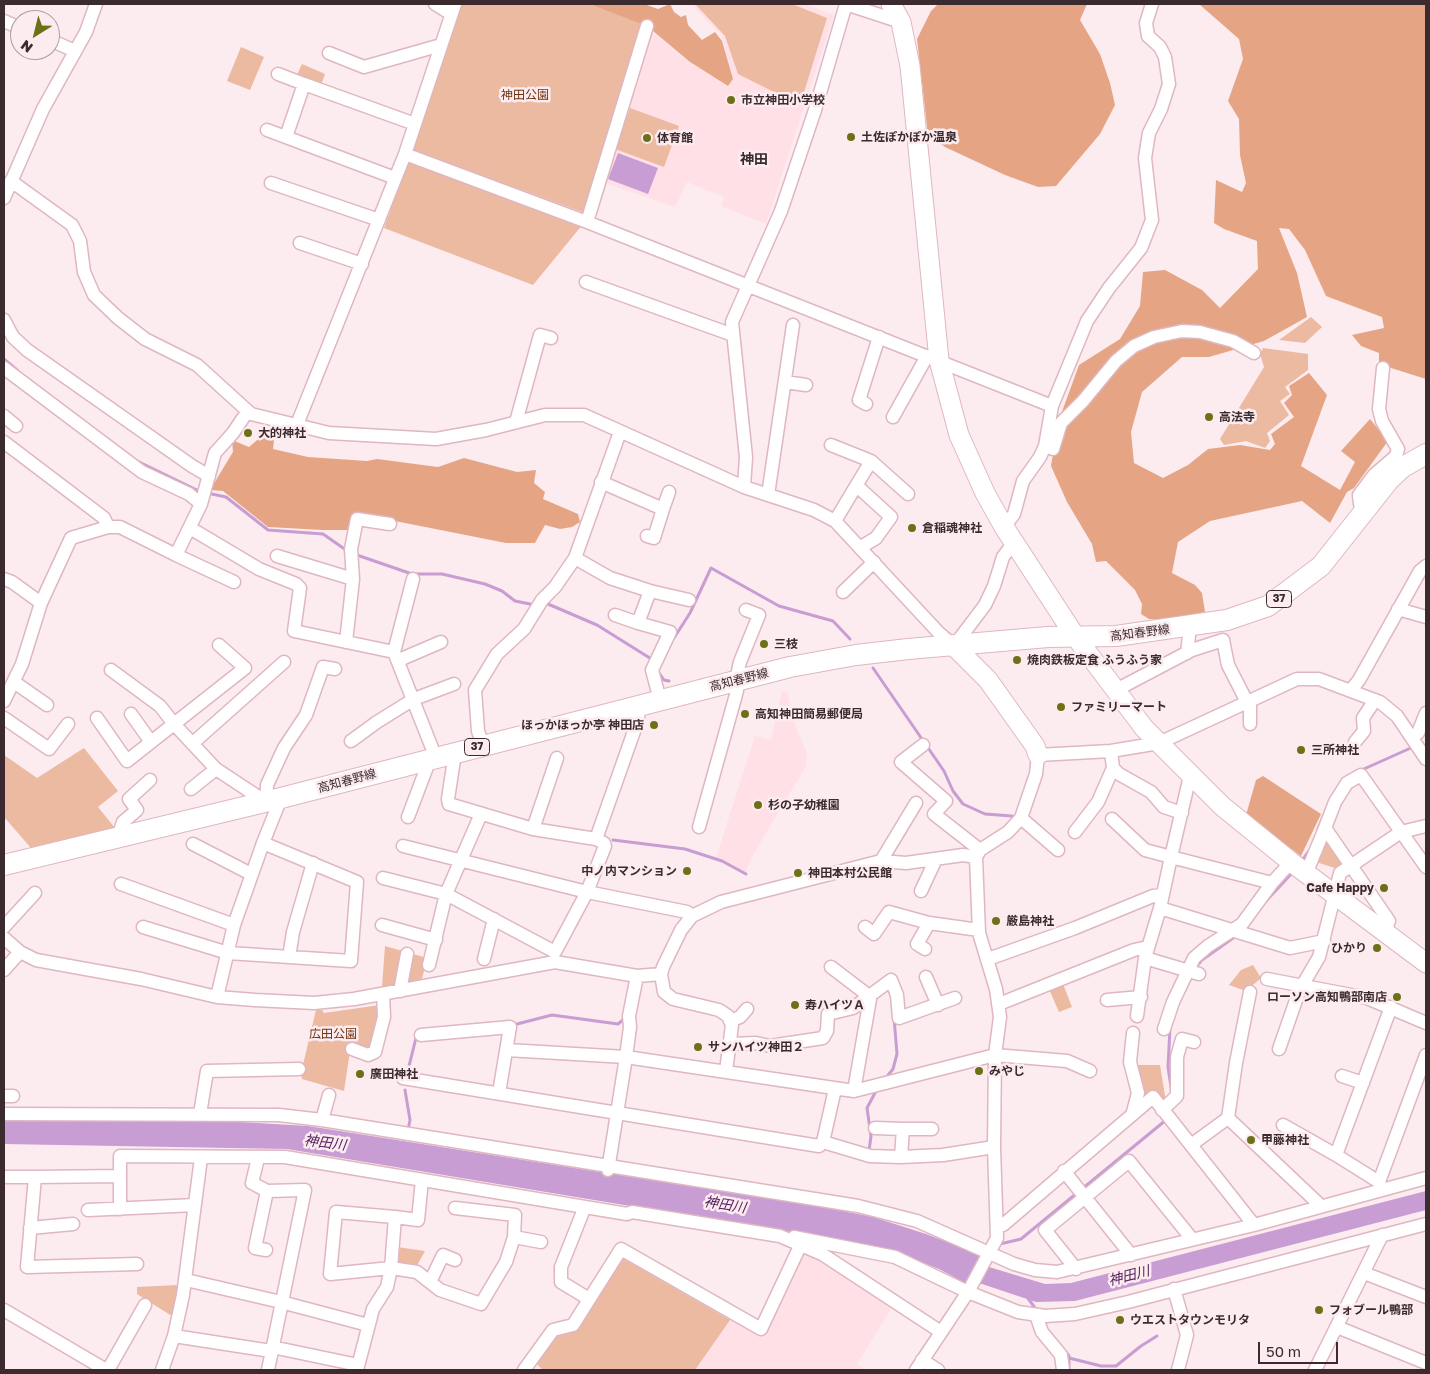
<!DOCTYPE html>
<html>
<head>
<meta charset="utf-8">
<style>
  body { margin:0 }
  #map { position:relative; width:1430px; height:1374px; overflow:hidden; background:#fcebef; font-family:"Golos Text",sans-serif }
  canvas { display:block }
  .frame { position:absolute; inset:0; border:5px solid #3b2b2f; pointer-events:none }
  .north { position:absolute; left:10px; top:10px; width:50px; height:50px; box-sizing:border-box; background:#fcebef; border:1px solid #af9ea2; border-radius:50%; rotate:216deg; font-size:14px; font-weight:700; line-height:20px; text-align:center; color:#3b2b2f }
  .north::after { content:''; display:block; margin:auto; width:18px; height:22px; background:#6c7117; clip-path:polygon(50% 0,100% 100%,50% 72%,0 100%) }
  .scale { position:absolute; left:1258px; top:1342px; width:80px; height:22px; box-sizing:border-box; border:2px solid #3b2b2f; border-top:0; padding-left:6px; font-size:15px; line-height:18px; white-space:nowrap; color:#3b2b2f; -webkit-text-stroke:4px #fcebef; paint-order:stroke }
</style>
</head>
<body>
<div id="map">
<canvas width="1430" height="1374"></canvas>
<div class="frame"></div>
<div class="north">N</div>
<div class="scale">50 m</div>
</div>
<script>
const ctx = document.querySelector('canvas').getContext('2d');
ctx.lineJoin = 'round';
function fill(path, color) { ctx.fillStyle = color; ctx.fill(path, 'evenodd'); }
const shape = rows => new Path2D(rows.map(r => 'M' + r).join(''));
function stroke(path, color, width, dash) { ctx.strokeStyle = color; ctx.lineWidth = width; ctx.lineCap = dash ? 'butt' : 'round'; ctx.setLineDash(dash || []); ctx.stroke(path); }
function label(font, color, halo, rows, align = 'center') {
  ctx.font = font + ' "Golos Text","Noto Sans JP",sans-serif'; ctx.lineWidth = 5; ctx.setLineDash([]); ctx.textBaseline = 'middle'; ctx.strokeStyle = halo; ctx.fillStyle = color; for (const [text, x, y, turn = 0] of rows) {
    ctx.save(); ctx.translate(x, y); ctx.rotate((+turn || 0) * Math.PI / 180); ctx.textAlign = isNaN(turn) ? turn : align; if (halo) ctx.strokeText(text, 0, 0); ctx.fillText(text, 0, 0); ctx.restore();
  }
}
const built = shape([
  [691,4,805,4,834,15,766,224,721,206,724,197,687,182,675,207,602,182,651,31,692,64,728,86,733,79,721,35],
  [782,692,787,692,795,725,807,753,806,766,751,858,746,872,716,858,755,736,771,740],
  [804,1249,892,1307,857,1364,865,1370,539,1370,533,1364,555,1333,575,1327,622,1254,762,1334]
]);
const green = shape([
  [461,4,589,4,641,23,585,213,412,150],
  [695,4,792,4,827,18,800,105,738,74,725,36],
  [241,47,264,57,250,90,227,81],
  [302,64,325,74,321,85,297,75],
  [630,108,679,126,664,167,615,149],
  [409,158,583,224,533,285,384,228],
  [1311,317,1322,327,1305,343,1279,340],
  [1263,348,1308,354,1308,370,1285,387,1290,394,1280,401,1289,415,1267,433,1270,441,1265,448,1246,441,1224,445,1220,439,1264,367,1260,354],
  [84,748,118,791,98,807,115,828,31,848,4,817,4,755,37,778],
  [1327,833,1346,862,1338,869,1316,862],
  [385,946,427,958,422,979,382,987],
  [1253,965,1261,978,1246,991,1229,985,1241,970],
  [1063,984,1072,1007,1059,1012,1049,989],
  [380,1005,372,1049,350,1051,344,1091,302,1079,301,1073,316,1010,322,1010,324,1013],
  [1134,1065,1160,1065,1166,1102,1149,1091,1140,1101],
  [397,1247,425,1251,415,1269,394,1263],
  [622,1258,730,1320,695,1370,543,1370,536,1363,557,1336,578,1328],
  [178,1285,175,1318,137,1294,137,1287]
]);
const forest = shape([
  [589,4,644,4,658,9,670,4,674,12,681,17,686,15,688,25,702,40,715,32,722,41,733,79,728,86,690,62,647,26],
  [938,4,1087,4,1080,20,1100,54,1110,83,1115,105,1100,134,1056,186,1038,187,1005,175,945,147,928,135,917,39,931,11],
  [1199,4,1426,4,1426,379,1391,368,1379,362,1379,353,1361,346,1352,335,1384,328,1382,317,1326,296,1305,250,1289,229,1279,228,1297,273,1307,317,1264,341,1209,357,1182,357,1142,392,1131,432,1134,463,1163,478,1188,465,1208,449,1240,445,1270,450,1275,444,1271,434,1294,417,1284,403,1292,395,1289,386,1309,373,1327,395,1301,466,1340,490,1355,462,1341,451,1370,419,1388,441,1354,488,1347,492,1330,523,1302,501,1210,521,1178,542,1172,573,1195,585,1202,593,1205,612,1160,620,1149,619,1141,614,1142,604,1135,590,1106,561,1096,562,1092,544,1067,502,1051,466,1059,420,1079,365,1120,339,1140,306,1143,272,1165,270,1202,290,1220,308,1258,269,1257,241,1224,229,1214,223,1216,180,1242,192,1246,183,1240,155,1239,119,1228,101,1243,59,1239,39],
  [262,436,274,440,273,449,308,457,367,461,377,459,438,467,464,458,517,472,536,470,534,483,545,492,543,499,578,514,580,522,572,527,560,529,545,525,535,543,506,543,395,521,355,516,352,530,323,530,268,527,223,491,210,490,233,452,232,440,249,447],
  [1263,776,1321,814,1301,856,1246,815,1256,780]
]);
const water = shape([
  [618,153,658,168,648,194,608,179],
  [4,1118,223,1121,308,1126,828,1208,873,1217,926,1234,979,1254,989,1267,1045,1284,1071,1283,1426,1191,1426,1210,1075,1301,1036,1302,982,1284,963,1282,939,1269,896,1252,859,1244,287,1149,4,1144]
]);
const stream = shape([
  [4,359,17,370],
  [137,461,201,492],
  [207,493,226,497,268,530,323,534,346,550],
  [354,554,412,574,442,574,485,584,502,591,515,601,535,605],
  [544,604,548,604,597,625,653,660],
  [674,638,690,613,711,568,779,606,833,621,850,639],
  [873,668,944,771,953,791,963,804,985,814,1012,816],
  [657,670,664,680,669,681],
  [1346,777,1413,747],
  [1318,829,1323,817],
  [613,840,685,849,722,861,746,874],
  [1301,862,1309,851],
  [1266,901,1294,871],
  [1196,967,1202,960,1236,936],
  [517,1024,552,1015,618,1024,624,1019],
  [1170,1028,1168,1067,1171,1087],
  [407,1074,417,1034],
  [885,1079,893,1069,897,1054,894,1018],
  [405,1090,410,1120,408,1130],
  [869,1151,871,1136,867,1108,876,1091],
  [1082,1189,1166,1120],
  [1000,1244,1021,1239,1077,1193],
  [1027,1297,1038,1312],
  [1066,1352,1069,1356,1069,1370],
  [1069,1358,1101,1366,1116,1366,1141,1346,1157,1336]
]);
const street = shape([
  [435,4,451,14],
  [846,4,901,22],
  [4,21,20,28],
  [50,40,75,51],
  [329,53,364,67,441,45],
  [278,74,304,84],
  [267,130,395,178],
  [286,137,304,84,415,124],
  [405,154,587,222,1052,406],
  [11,181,72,225,80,241,84,272,94,295,118,318,145,339,197,365,251,414,329,433,436,439,486,430,545,415,584,415,744,487,814,510,835,521,939,633,954,646,985,605,994,586,1003,557,1014,542],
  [271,183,379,220],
  [4,198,43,109,86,32,96,4],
  [587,222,647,26],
  [300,243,362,264],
  [586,282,733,335],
  [4,320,13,337,27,350,192,466,209,476],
  [4,368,142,472,189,494,201,504],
  [785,382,806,385],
  [866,404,859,400,879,337],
  [4,416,16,426],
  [893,417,927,356],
  [516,422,540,335,551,338],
  [296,427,405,154,455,4],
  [4,442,104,518,108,527],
  [831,445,871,461,835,521],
  [1045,446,1053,449,1061,423,1083,401,1116,361,1134,346,1154,337,1182,331,1200,332,1233,341,1254,353],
  [871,461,908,494],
  [601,482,663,509,654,538,647,536],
  [857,486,891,517,876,538,861,547],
  [744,487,746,457,732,322,781,211,815,110,846,4],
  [768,495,793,325],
  [1365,508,1360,504,1359,495,1374,475,1396,456,1398,449,1382,421,1379,409,1383,368],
  [663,509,669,492],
  [1004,527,1014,514,1023,481,1040,457,1045,446,1052,406,1087,321,1109,288,1141,248,1152,220,1145,158,1149,133,1161,109,1169,84,1165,57,1160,47,1148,36,1146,23,1152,4],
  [190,528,259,569,296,584,300,588,294,631,394,652,436,758],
  [176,555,234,582],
  [277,556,353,579,346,642],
  [575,558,610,578,650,591,689,600],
  [4,579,12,582,41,603],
  [353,579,351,549,357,519,390,524],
  [843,592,874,562],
  [1398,609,1426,617],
  [615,615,638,623,650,591],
  [638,623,670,632,652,670,660,700],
  [394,652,413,579],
  [1187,653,1190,627],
  [399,660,441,642],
  [111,670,160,706,174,724,216,769,266,802,267,785,284,748,306,715,323,667,335,669],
  [14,682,47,705],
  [1116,690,1192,650,1223,640,1228,665,1247,702],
  [1351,690,1359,680,1420,571,1426,566],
  [4,701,22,664,41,603,71,538,108,527,120,527,176,555,201,504,215,453,233,433,247,412],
  [131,714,151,742],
  [4,718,49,749,68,724],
  [97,718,127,761,245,668,219,645],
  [1250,724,1250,701],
  [1412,736,1418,733,1426,713],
  [351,741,377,722,414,699,454,684],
  [1355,742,1364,731,1363,718,1375,700],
  [193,743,284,662],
  [483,745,478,731,475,690,497,654,524,629,542,600,555,587,575,558,620,432],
  [923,745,901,762,946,801,934,814,980,850],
  [1111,751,1113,768,1119,774,1151,792,1164,807,1182,813],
  [191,789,216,769],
  [408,817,430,759],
  [1021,818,1058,850],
  [1112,819,1145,850,1171,857,1160,908,1145,958,1137,1016],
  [699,827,737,691,736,680,740,662,759,615,746,610],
  [533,829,557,758],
  [1075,832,1098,802,1113,768],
  [118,837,123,822,137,810,129,799,150,780],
  [596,839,638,720,639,705],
  [193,844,251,874],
  [403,846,587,892,687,912,692,916],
  [881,861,916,803],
  [1306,874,1325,828],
  [383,878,446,894,555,952,587,892,605,846,604,843,596,839,533,829,449,804,448,799,455,753],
  [1272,883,1291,862],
  [121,884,234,925],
  [921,891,936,859],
  [1160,908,1290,948,1324,941],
  [382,925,436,940],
  [4,927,35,893],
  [143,927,228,953,351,961,357,882,263,843],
  [865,927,874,934,889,912,929,923],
  [1385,932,1389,921,1325,828,1335,802,1347,783,1361,775,1426,867],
  [4,938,20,952,36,960,141,979,217,997,255,1000,314,1003,354,999,555,962,637,976,661,974],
  [925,949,917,944,929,923,979,930],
  [289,957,293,932,313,863],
  [1145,958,1199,974],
  [484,959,494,919],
  [988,959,1075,928,1153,896,1162,895],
  [429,965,446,894,481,814],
  [831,967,869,996,870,999,854,1091],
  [4,970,20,952],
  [926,977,938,1005],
  [1267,979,1367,998,1426,1023],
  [1302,986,1319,957,1340,873,1401,832,1426,826],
  [400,991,407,954],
  [217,997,234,925,263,843,281,798],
  [1107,1000,1141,997],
  [999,1004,1134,950,1148,947],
  [730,1021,740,1017,747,1009],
  [1164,1029,1173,1002,1194,958,1208,946,1242,924,1272,883,1171,857,1190,776],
  [1133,1033,1130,1062,1138,1093,1133,1112],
  [421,1035,510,1027,499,1093],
  [730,1044,756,1043,770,1046,823,1038,827,1031,828,1014,853,1008,891,980,897,995,899,1018,955,998],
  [352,1049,368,1055,375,1052,384,1017,383,994],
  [1279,1049,1301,986],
  [507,1050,626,1057,854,1091,995,1055,1067,1061,1090,1071],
  [726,1071,732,1025,728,1016,719,1010,673,999,664,992,661,974,663,967,681,930,692,916,721,902,881,861,906,863,963,855,976,857],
  [1342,1076,1363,1083],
  [403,1078,819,1146,823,1142,835,1089],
  [4,1096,13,1096],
  [1162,1110,1177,1096,1177,1057,1182,1039,1194,1042],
  [4,1114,279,1115,322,1120,858,1206,917,1221,1014,1264,1035,1270,1057,1272,1254,1225,1426,1178],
  [200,1114,207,1071,299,1069],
  [1228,1118,1321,1206],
  [322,1120,329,1095],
  [1283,1125,1336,1155],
  [875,1128,903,1129,901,1157],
  [903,1129,932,1129],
  [823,1142,870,1156,901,1157,943,1155,994,1147],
  [1191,1145,1228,1118,1236,1063,1250,992],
  [258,1158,252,1183,267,1191],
  [608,1170,626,1057,630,1027,629,1016,637,976],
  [1064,1171,1131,1255],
  [4,1177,35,1177,27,1267,137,1264],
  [35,1177,120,1176],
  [1379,1182,1336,1155,1391,1007],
  [1381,1189,1379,1182,1426,1055],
  [120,1209,120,1156,285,1157,627,1214,632,1212,780,1236,822,1254,941,1332],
  [88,1210,195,1205],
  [582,1214,561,1267,561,1282,589,1299],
  [395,1217,336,1212,330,1274,391,1268,417,1272,440,1290,481,1304,506,1262,514,1237,515,1215,455,1208],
  [997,1226,1003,1225,1153,1097,1254,1225],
  [30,1228,73,1224],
  [514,1237,541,1242],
  [794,1237,895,1257,968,1292,1018,1312,1045,1316,1075,1314,1128,1302,1426,1224],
  [266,1250,255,1248,267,1191,305,1190,268,1370],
  [1076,1269,1045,1230,1129,1161,1192,1239],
  [1364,1273,1426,1297],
  [186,1280,281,1302,368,1325],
  [430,1282,443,1255,455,1260],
  [1174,1289,1187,1335,1178,1370],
  [4,1310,106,1370],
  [1036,1315,1042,1332,1061,1355,1063,1370],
  [1337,1327,1426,1363],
  [174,1336,271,1351],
  [272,1347,358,1365],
  [922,1360,938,1370],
  [108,1370,145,1305],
  [162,1370,174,1336,183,1295,201,1158],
  [357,1370,373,1309,387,1287,391,1268,395,1217,418,1220,422,1180],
  [524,1370,553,1330,573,1325,621,1249,761,1329,801,1244],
  [916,1370,968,1292,997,1238,994,1147,995,1055,1000,1017,996,989,979,933,976,857,980,850,1008,832,1021,818,1036,774,1038,755,1111,751,1159,743,1297,679,1319,679,1380,702,1397,716,1426,759],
  [1315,1370,1382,1235]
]);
const secondary = shape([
  [891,4,901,22,910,66,939,360,959,435,985,493,1004,527,1075,636,1144,728,1222,806,1291,862,1426,963],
  [954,646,988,680,1035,746,1038,755]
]);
const primary = shape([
  [4,865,281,798,790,667,856,655,908,649,1048,637,1116,636,1227,620,1268,606,1321,566,1389,480,1403,467,1426,454]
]);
const markers = [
  [731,100,5,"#6c7117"],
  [851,137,5,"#6c7117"],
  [647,138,5,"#6c7117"],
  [1209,417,5,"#6c7117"],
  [248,433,5,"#6c7117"],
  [912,528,5,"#6c7117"],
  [764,644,5,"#6c7117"],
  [1017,660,5,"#6c7117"],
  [1061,707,5,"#6c7117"],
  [745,714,5,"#6c7117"],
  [654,725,5,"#6c7117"],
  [1301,750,5,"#6c7117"],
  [758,805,5,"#6c7117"],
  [687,871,5,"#6c7117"],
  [798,873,5,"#6c7117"],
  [1384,888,5,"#6c7117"],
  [996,921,5,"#6c7117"],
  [1377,948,5,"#6c7117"],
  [1397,997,5,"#6c7117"],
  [795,1005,5,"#6c7117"],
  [698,1047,5,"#6c7117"],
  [979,1071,5,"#6c7117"],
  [360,1074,5,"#6c7117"],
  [1251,1140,5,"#6c7117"],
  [1319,1310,5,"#6c7117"],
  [1120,1320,5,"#6c7117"]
];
const shields = [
  [1279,599,25],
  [477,747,25]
];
const shieldNames = [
  ["37",1279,599],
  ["37",477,747]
];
const parkNames = [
  ["神田公園",525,95],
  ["広田公園",333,1034]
];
const poiNames = [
  ["市立神田小学校",741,100],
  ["土佐ぽかぽか温泉",861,137],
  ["体育館",657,138],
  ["高法寺",1219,417],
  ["大的神社",258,433],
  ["倉稲魂神社",922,528],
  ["三枝",774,644],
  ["焼肉鉄板定食 ふうふう家",1027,660],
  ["ファミリーマート",1071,707],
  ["高知神田簡易郵便局",755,714],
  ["ほっかほっか亭 神田店",644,725,"right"],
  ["三所神社",1311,750],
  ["杉の子幼稚園",768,805],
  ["中ノ内マンション",677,871,"right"],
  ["神田本村公民館",808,873],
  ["Cafe Happy",1374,888,"right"],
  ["厳島神社",1006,921],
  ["ひかり",1367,948,"right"],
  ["ローソン高知鴨部南店",1387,997,"right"],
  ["寿ハイツＡ",805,1005],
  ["サンハイツ神田２",708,1047],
  ["みやじ",989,1071],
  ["廣田神社",370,1074],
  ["甲藤神社",1261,1140],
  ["フォブール鴨部",1329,1310],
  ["ウエストタウンモリタ",1130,1320]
];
const streetNames = [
  ["高知春野線",1140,633,-7],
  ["高知春野線",739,680,-14],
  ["高知春野線",347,781,-15]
];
const neighbourhoodNames = [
  ["神田",754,160]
];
const waterNames = [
  ["神田川",325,1143,7],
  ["神田川",725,1205,9],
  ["神田川",1129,1276,-14]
];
fill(built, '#ffe0e7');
fill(green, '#ecb9a1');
fill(forest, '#e5a585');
fill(water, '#c89dd3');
stroke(stream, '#c89dd3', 3);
stroke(street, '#dfb7c0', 15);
stroke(secondary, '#dfb7c0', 21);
stroke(primary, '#dfb7c0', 22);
stroke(street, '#fff', 12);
stroke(secondary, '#fff', 19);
stroke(primary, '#fff', 20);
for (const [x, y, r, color] of markers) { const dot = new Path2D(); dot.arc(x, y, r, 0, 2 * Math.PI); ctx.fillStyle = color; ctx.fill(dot); stroke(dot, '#fcebef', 2); }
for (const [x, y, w] of shields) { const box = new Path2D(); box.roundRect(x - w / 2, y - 8.5, w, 17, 4); ctx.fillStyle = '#fcebef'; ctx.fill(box); stroke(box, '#3b2b2f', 1); }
label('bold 11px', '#3b2b2f', null, shieldNames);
label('12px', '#6f3412', '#fcebef', parkNames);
label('bold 12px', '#3b2b2f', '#fcebef', poiNames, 'left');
label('12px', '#3b2b2f', '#fcebef', streetNames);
label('bold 14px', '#3b2b2f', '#fcebef', neighbourhoodNames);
label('italic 14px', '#562162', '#fcebef', waterNames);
</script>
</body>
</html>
